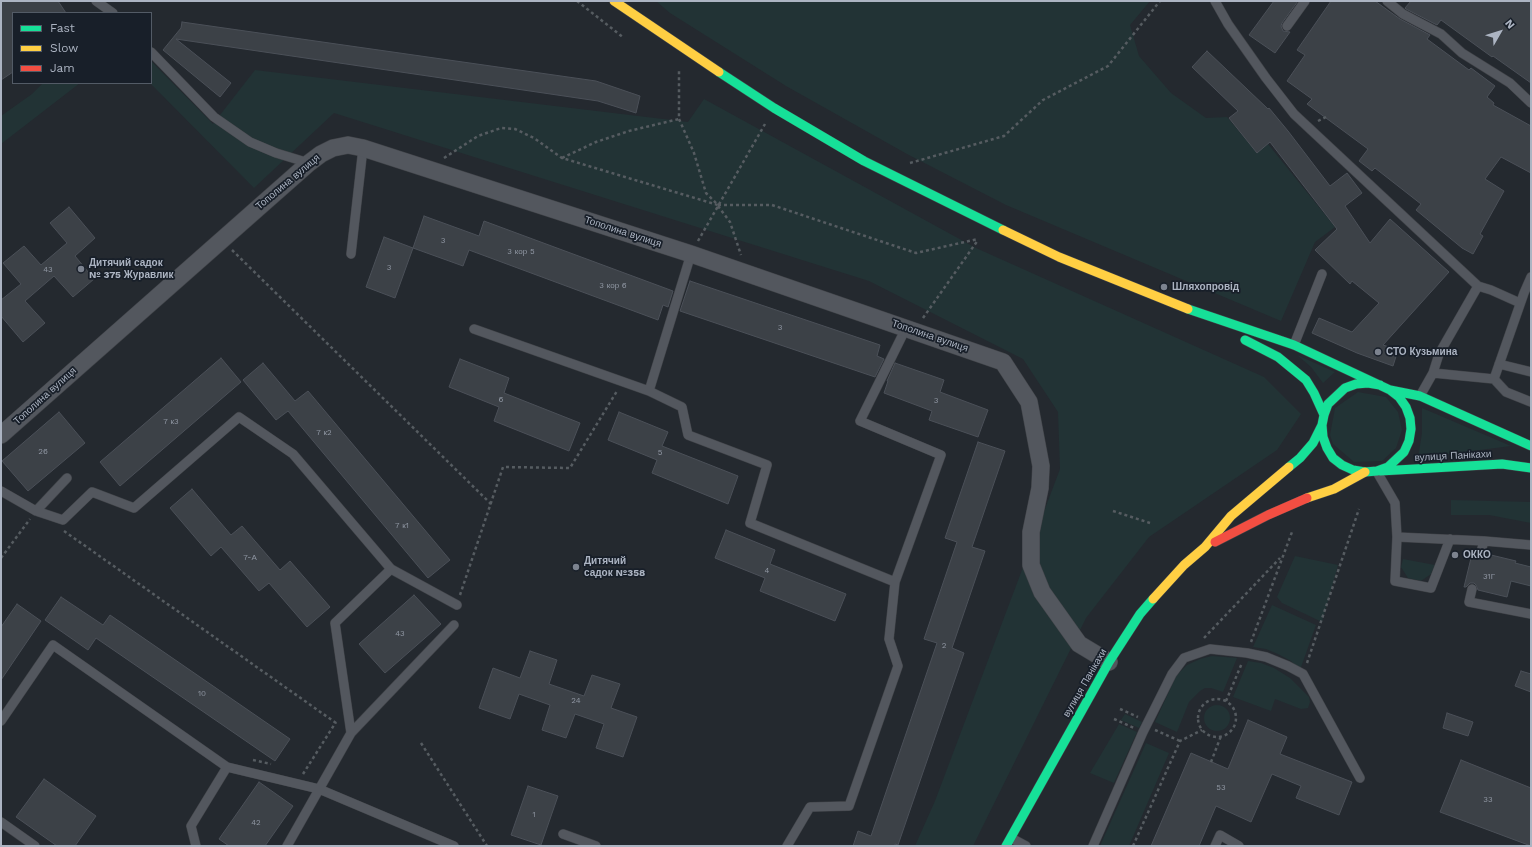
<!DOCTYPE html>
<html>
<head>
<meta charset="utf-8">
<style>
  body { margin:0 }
  #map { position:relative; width:1532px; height:847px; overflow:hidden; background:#24292f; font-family:"Work Sans",sans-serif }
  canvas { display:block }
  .frame { position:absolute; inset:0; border:2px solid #acb4c2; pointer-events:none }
  .legend { position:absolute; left:12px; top:12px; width:140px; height:72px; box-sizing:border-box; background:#181f29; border:1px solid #535b66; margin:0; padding:5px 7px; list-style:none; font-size:12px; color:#acb4c2 }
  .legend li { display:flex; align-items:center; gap:8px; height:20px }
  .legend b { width:20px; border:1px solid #535b66 }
  .north { position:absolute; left:1480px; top:12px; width:40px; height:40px; -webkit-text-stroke:3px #181f29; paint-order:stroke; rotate:51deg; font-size:11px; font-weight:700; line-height:16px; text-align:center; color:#acb4c2 }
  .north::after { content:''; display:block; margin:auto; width:14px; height:18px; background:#acb4c2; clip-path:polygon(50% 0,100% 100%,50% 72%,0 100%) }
</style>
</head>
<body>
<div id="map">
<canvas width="1532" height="847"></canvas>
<div class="frame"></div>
<ul class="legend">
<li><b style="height:5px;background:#16e098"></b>Fast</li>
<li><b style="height:5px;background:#ffcf43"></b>Slow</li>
<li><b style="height:5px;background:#f24e42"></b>Jam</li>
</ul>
<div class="north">N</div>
</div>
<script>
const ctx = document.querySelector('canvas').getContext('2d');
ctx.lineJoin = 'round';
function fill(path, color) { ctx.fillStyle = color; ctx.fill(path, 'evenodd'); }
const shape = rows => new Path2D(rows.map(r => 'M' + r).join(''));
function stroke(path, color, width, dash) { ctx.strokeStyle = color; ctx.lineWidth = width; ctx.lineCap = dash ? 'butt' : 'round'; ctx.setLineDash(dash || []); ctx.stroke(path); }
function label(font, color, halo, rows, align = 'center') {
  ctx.font = font + ' "Work Sans",sans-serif'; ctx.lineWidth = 3.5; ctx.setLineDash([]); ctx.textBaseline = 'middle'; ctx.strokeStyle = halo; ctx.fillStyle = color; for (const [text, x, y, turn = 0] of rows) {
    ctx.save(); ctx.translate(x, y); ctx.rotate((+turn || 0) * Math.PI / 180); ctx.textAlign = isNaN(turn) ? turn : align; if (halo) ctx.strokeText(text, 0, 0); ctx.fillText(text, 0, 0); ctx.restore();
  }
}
const green = shape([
  [656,1,1150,1,1130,25,1139,56,1171,93,1206,118,1227,117,1257,153,1268,144,1335,227,1315,242,1281,321,1006,205,907,154,786,86,670,13],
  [151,61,213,124,255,70,688,122,704,99,976,248,1264,377,1301,414,1277,450,1149,537,1086,618,973,846,915,846,935,801,1060,469,1058,412,1023,359,869,281,334,113,254,188,150,83],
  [43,83,80,83,1,144,1,116,32,94],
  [1297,355,1335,372,1323,383,1311,367],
  [1358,392,1386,397,1398,412,1402,430,1396,448,1382,461,1354,462,1333,444,1330,435,1335,408],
  [1422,408,1511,446,1418,458,1422,433],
  [1451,500,1531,502,1531,523,1489,515,1451,515],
  [1295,556,1338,565,1322,622,1282,603,1277,597],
  [1403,559,1435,565,1431,574,1421,581,1408,578,1401,567],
  [1272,605,1316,625,1300,670,1291,661,1278,654,1266,649,1253,647],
  [1212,656,1237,658,1223,692,1211,688,1205,688,1200,691,1189,702,1177,732,1155,722,1176,676,1187,665,1200,659],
  [1248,661,1261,663,1274,668,1290,678,1309,697,1310,702,1308,708,1301,709,1275,699,1271,711,1233,697],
  '1204 718a13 13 0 1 1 26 0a13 13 0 1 1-26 0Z',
  [1125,714,1142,722,1139,728,1121,720],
  [1119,724,1137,732,1114,783,1090,773],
  [1146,743,1169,753,1129,846,1100,846]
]);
const building = shape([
  [1,1,58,1,66,13,13,13,13,72,1,80,1,1],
  [1274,1,1298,1,1282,23,1281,26,1283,31,1290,32,1275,53,1249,35,1274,1],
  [1331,1,1375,1,1400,19,1430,35,1427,39,1469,70,1471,68,1495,86,1487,97,1494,103,1493,105,1531,126,1531,173,1501,157,1485,179,1504,191,1480,234,1483,236,1473,254,1462,248,1416,210,1421,204,1375,168,1372,171,1359,161,1368,149,1307,104,1312,99,1287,81,1305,55,1297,50,1331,1],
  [1411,1,1531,1,1531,83,1493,56,1492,57,1441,20,1437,25,1406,9,1405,8,1411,1],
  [182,22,596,81,640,96,636,113,598,101,176,39,231,83,220,97,163,50,181,28,182,22],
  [1207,51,1268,109,1269,108,1288,131,1330,186,1347,173,1362,193,1345,206,1370,243,1390,219,1449,272,1383,345,1398,350,1393,366,1357,353,1312,333,1319,318,1352,332,1379,303,1352,281,1350,284,1315,250,1337,229,1270,142,1257,153,1229,118,1238,111,1192,67,1207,51],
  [69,207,95,238,75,256,94,279,73,297,54,276,25,301,45,323,23,342,1,316,1,300,21,284,3,263,24,246,41,265,67,243,50,223,69,207],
  [424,216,479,236,484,221,673,291,668,307,663,305,658,320,469,250,463,266,413,248,424,216],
  [384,237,413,248,395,298,366,287,384,237],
  [690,281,880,345,877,356,884,359,875,377,680,311,690,281],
  [221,358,241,382,120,486,100,462,221,358],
  [460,359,509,378,504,393,580,423,569,451,494,421,499,407,449,387,460,359],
  [263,363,295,401,308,391,450,560,428,578,288,411,276,420,243,380,263,363],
  [895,363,944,380,940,392,988,410,978,437,929,420,932,411,884,393,888,381,887,381,895,363],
  [59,412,85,443,28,491,2,461,59,412],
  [619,412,668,432,662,446,738,476,728,504,652,473,657,460,608,440,619,412],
  [978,442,1005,451,972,547,985,551,952,648,964,653,898,845,895,844,895,846,853,846,858,831,871,836,937,643,924,639,957,542,945,538,978,442],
  [192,489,231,535,242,526,280,570,290,561,330,607,307,627,269,583,259,591,221,547,211,556,170,508,192,489],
  [726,530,775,550,770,564,846,594,835,621,760,591,765,578,715,558,726,530],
  [1473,550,1475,551,1476,556,1479,558,1483,558,1487,554,1516,561,1515,563,1531,567,1531,586,1511,581,1507,597,1478,590,1476,585,1474,583,1470,583,1466,587,1464,587,1473,550],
  [414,595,441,624,385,673,359,644,414,595],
  [61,597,103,625,110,615,290,739,275,761,96,638,88,650,45,620,61,597],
  [17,604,41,621,1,680,1,627,17,604],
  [530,651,557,660,549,684,584,696,592,675,620,684,611,708,637,717,623,757,596,748,604,724,575,714,566,738,542,730,550,705,519,694,510,719,479,708,493,668,520,678,530,651],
  [1521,671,1531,674,1531,692,1515,686,1521,671],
  [1447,713,1473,722,1468,736,1443,728,1447,713],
  [1248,720,1287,737,1280,754,1352,782,1339,815,1296,798,1301,786,1272,774,1251,822,1216,806,1199,846,1151,846,1191,753,1228,769,1248,720],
  [1461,760,1531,788,1531,846,1440,812,1461,760],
  [44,779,96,816,75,846,57,846,16,817,44,779],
  [259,782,293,806,265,846,229,846,219,839,259,782],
  [528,786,558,796,541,845,511,835,528,786]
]);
const path = shape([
  [577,1,624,38],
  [1318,121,1326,117],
  [444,158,478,136,501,128,515,129,534,138,562,158,718,205,706,193,694,153,679,119,679,70],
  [562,158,596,142,629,131,679,119],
  [910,163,1004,136,1043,100,1108,66,1160,1],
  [718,205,772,205,916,253,978,239],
  [718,206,730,222,741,255],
  [698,241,765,124],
  [232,250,491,504],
  [923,318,978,240],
  [1113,511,1150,523],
  [64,531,336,723],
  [1,558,30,519],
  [460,595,503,467,570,468,617,391],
  [1204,638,1280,558],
  [1251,642,1292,532],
  [1307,663,1359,509],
  '1198 718a19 19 0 1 1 38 0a19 19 0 1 1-38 0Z',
  [1226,701,1242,663],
  [1120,709,1138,717],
  [1114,719,1134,728],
  [1155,730,1180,741],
  [421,743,487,846],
  [253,760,271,764],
  [1211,762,1221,736],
  [303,774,336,722],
  [1133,846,1180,741,1202,730]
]);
const lane = shape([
  [96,1,113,13],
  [1215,1,1228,24,1266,78,1294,114,1478,286,1491,290,1520,303],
  [1387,1,1403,14,1441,34,1462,53,1510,83,1531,103],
  [1287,26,1305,1],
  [151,52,214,117,250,142,276,153,309,163],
  [351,254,363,148],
  [474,329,649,391,691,254],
  [1294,345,1322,274],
  [1499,364,1531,372],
  [1433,373,1494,379,1506,392,1531,402],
  [1494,379,1524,293,1531,277],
  [649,391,682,407,688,435,767,465,750,523,895,582,941,455,860,421,906,328],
  [1420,396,1433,373,1439,354,1478,286],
  [1377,472,1395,503,1397,537,1484,541,1531,545],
  [1,491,36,511,63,520,92,492,134,508,239,417,293,454,391,569,335,623,351,733,287,846],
  [36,511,67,478],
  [1397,537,1395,581,1431,588,1450,539],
  [1481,552,1484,541],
  [391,569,457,605],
  [1472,589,1469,602,1531,614],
  [1,721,53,645,227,767,191,826,196,846],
  [351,733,454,625],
  [227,767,319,789,454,846],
  [1,822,35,846],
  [563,834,596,846],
  [1011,838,1026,846],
  [787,846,810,807,849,806,898,666,889,639,895,582],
  [1093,846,1143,732,1172,674,1184,658,1210,649,1247,653,1266,657,1288,666,1303,674,1360,778],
  [1215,846,1220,835,1239,846]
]);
const street = shape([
  [1,435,309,163,321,154,333,148,348,145,363,148,691,254,1003,362,1029,402,1041,466,1040,488,1031,532,1031,565,1042,592,1079,644,1109,662]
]);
const fast = shape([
  [719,72,774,108,864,161,1003,230],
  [1188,309,1294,345,1390,390,1399,397,1406,407,1410,418,1411,429,1409,441,1404,452,1388,467,1377,471,1365,472,1353,470,1342,465,1333,458,1327,448,1323,437,1322,425,1324,415,1328,404,1345,388,1356,384,1368,383,1380,385],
  [1245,340,1278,357,1306,380,1314,393,1324,415],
  [1390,390,1420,396,1531,446],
  [1289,467,1300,458,1313,443,1322,425],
  [1380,471,1502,464,1531,468],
  [1006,846,1109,662,1140,614,1153,599]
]);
const slow = shape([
  [614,1,719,72],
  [1003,230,1059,257,1188,309],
  [1307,498,1334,489,1365,472],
  [1153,599,1184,565,1205,547,1231,516,1289,467]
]);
const jam = shape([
  [1215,542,1268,515,1307,498]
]);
const markers = [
  [81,269,4,"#7c838f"],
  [1164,287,4,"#7c838f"],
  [1378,352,4,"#7c838f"],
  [1455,555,4,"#7c838f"],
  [576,567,4,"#7c838f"]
];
const numberNames = [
  ["3",443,241],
  ["3 кор 5",521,252],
  ["3",389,268],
  ["43",48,270],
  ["3 кор 6",613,286],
  ["3",780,328],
  ["6",501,400],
  ["3",936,401],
  ["7 к3",171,422],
  ["7 к2",324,433],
  ["26",43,452],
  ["5",660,453],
  ["7 к1",402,526],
  ["7-А",250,558],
  ["4",767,571],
  ["31Г",1489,577],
  ["43",400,634],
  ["2",944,646],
  ["10",202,694],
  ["24",576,701],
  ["53",1221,788],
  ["33",1488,800],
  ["1",534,815],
  ["42",256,823]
];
const streetNames = [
  ["Тополина вулиця",288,182,-40],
  ["Тополина вулиця",623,232,18],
  ["Тополина вулиця",930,336,19],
  ["Тополина вулиця",45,396,-42],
  ["вулиця Панікахи",1453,456,-3],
  ["вулиця Панікахи",1085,683,-60]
];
const poiNames = [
  ["Дитячий садок",89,263],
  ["№ 375 Журавлик",89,275],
  ["Шляхопровід",1172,287],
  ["СТО Кузьмина",1386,352],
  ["ОККО",1463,555],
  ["Дитячий",584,561],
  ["садок №358",584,573]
];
fill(green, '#223335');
fill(building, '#3c4147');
stroke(building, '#4b5058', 1);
stroke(lane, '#404348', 10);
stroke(street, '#404348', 18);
stroke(fast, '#404348', 10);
stroke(slow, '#404348', 10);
stroke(jam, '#404348', 10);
stroke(path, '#565c61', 2.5, [3, 3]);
stroke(lane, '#53575e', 9);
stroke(street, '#53575e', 17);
stroke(fast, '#16e098', 9);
stroke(slow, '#ffcf43', 9);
stroke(jam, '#f24e42', 9);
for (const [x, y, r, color] of markers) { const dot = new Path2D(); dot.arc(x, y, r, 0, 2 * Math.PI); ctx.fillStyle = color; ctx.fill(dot); stroke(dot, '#181f29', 1.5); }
label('8px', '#9097a3', null, numberNames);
label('10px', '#acb4c2', '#181f29', streetNames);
label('bold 10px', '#acb4c2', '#181f29', poiNames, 'left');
</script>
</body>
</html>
